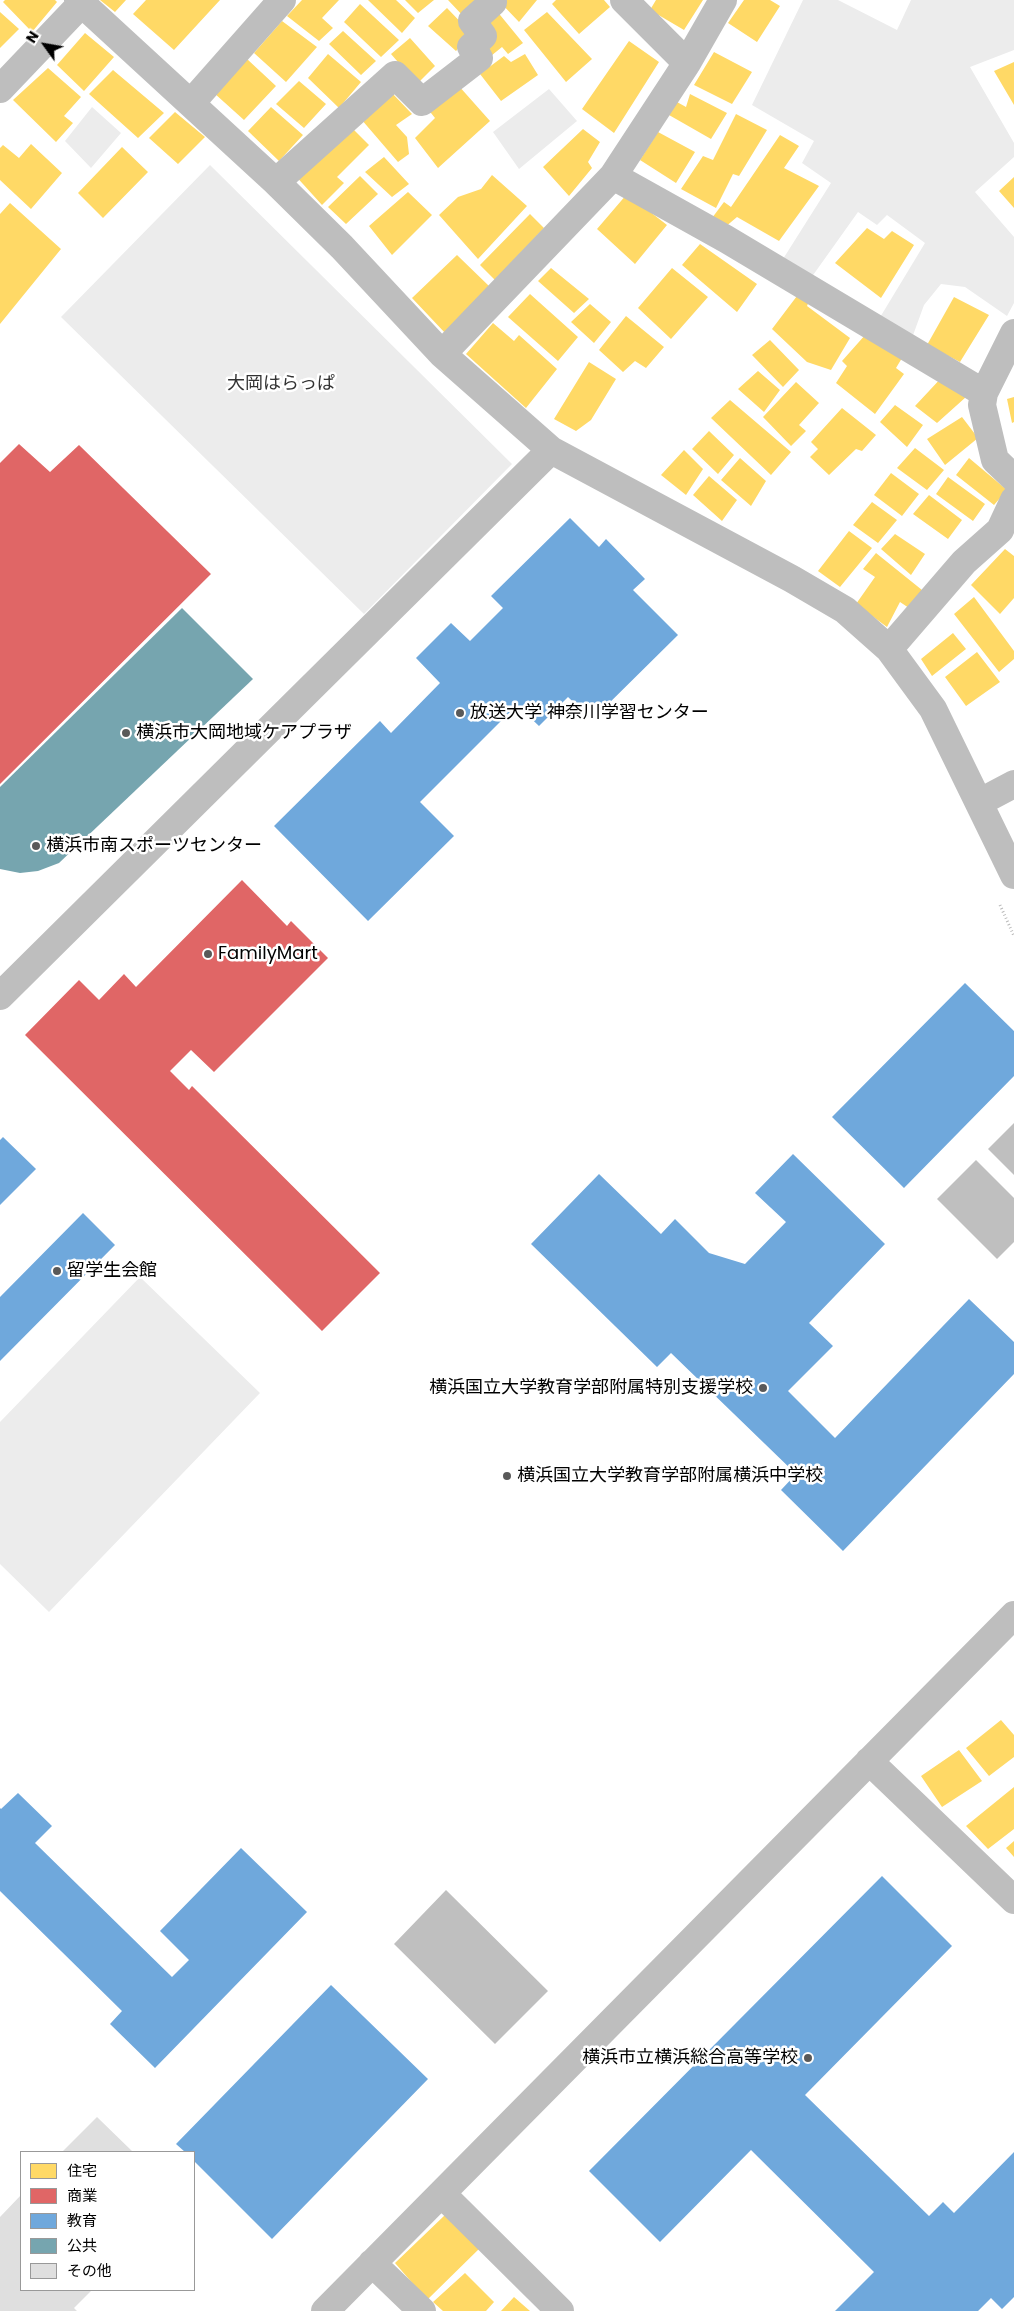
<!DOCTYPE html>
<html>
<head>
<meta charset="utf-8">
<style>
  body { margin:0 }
  #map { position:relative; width:1014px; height:2311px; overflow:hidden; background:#fff; font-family:Poppins,"Noto Sans JP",sans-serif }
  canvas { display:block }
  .legend { position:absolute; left:20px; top:2151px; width:175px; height:140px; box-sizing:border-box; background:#fff; border:1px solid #999; margin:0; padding:6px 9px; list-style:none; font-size:15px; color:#000 }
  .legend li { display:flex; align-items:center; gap:10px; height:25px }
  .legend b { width:25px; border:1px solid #999 }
  .north { position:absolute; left:20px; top:20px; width:50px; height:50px; -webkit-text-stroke:4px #fff; paint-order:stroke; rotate:302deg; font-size:14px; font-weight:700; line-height:20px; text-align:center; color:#000 }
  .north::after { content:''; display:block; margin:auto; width:18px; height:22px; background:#000; clip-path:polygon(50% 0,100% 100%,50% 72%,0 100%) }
</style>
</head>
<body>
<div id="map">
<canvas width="1014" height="2311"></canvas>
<ul class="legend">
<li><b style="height:14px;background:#ffd966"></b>住宅</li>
<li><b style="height:14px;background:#e06666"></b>商業</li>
<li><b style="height:14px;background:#6fa8dc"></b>教育</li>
<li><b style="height:14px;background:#76a5af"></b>公共</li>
<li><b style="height:14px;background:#dfdfdf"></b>その他</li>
</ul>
<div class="north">N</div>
</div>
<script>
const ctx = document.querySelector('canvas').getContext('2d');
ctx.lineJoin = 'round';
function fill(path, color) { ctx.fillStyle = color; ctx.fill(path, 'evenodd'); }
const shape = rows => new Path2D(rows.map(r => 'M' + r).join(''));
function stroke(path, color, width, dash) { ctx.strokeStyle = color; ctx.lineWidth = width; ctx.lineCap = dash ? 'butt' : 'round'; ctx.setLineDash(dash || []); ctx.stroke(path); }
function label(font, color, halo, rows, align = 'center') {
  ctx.font = font + ' Poppins,"Noto Sans JP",sans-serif'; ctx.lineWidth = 5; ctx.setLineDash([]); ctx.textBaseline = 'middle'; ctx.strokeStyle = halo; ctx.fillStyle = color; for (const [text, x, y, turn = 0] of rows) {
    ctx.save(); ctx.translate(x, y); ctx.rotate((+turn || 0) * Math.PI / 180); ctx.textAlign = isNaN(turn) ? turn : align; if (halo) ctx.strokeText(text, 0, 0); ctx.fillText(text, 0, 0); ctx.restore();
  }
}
const green = shape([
  [803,0,838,0,897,30,911,0,1014,0,1014,50,970,67,1014,143,1014,157,975,192,1014,237,1014,303,1007,316,965,287,941,284,924,305,912,338,879,319,925,243,887,215,877,225,858,212,811,278,783,259,831,183,802,163,814,141,752,105],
  [549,89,577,121,519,169,493,132],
  [92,107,121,133,91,168,65,141],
  [210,165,512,464,364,614,61,317],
  [140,1277,260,1393,49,1612,0,1564,0,1422]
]);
const water = shape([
  [1014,1123,1014,1175,988,1149],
  [976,1160,1014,1198,1014,1242,997,1259,937,1199],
  [446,1890,548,1991,495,2044,394,1944]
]);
const homes = shape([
  [5,0,55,0,57,2,32,32,3,2],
  [100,0,126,0,115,12],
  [146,0,220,0,174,50,133,14],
  [302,0,339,0,322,18,333,28,319,41,287,16],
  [368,0,396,0,415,18,402,33],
  [405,0,434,0,418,13],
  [448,0,483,0,465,18],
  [537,0,519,22,499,1,500,0],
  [556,0,604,0,610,7,579,34,552,4],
  [656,0,703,0,684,30,650,10],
  [744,0,770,0,780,6,757,42,728,23],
  [360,4,399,40,381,57,344,22],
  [447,8,472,34,456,51,428,26],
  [496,10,523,43,508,54,502,47,486,60,482,22],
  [0,12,19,29,0,48],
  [547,12,592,59,566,82,524,30],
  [282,21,317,47,286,82,254,53],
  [343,31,376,61,361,75,329,44],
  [85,33,114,57,84,91,57,65],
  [410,38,435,66,417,84,391,54],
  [629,41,659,62,614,133,582,109],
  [714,52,752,72,732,104,694,85],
  [328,54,361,82,339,108,308,78],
  [525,54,538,75,501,101,480,74,504,56,511,62],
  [247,59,276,86,244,120,214,93],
  [1014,62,1014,105,994,71],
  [48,68,81,97,64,116,73,123,56,142,13,100],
  [113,70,164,113,138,138,89,94],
  [299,81,326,104,304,128,276,104],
  [458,85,490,121,438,168,415,138,435,118,427,108],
  [391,92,412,114,396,125,407,137,409,154,398,162,361,119],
  [690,94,727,113,711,139,669,115,677,102,686,107],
  [271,107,303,135,279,161,248,131],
  [175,112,205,137,178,164,149,138],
  [736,114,767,130,739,176,733,174,716,208,681,189,703,156,713,160],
  [349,125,369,145,337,177,344,183,322,205,293,173],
  [583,129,600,142,588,162,592,168,569,196,543,167],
  [658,132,695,152,676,183,640,160],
  [780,135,799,146,784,168,819,186,779,241,737,217,724,228,712,218,724,202,731,207],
  [31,144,62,173,31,209,0,180,0,148,3,145,19,158],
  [122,147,148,172,103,218,78,193],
  [384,157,409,184,392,197,365,172],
  [492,175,527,206,478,259,439,215,458,197,481,189],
  [360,176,378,194,346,224,328,207],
  [1014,177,1014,208,999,191],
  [408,192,432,215,392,255,369,226],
  [627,194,667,225,635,264,597,229],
  [10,203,61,249,0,324,0,214],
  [530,214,544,228,495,280,480,265],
  [867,228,884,239,892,231,914,245,881,298,835,263],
  [700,244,757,284,737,312,682,265],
  [457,255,490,287,446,334,412,298],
  [551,268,589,299,574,313,538,281],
  [672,268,708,297,671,339,638,308],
  [800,292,810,299,807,306,850,338,831,370,807,362,772,329],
  [530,294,578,337,558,361,508,317],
  [954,297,989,315,960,362,927,345],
  [590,304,611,322,594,343,571,322],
  [626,316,664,347,646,368,635,361,623,372,599,350],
  [493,323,514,341,519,335,557,369,526,408,466,354],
  [866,334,902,358,896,368,904,374,875,414,836,383,847,366,842,361],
  [770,340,799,370,783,387,752,355],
  [589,362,616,379,591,420,576,431,554,419],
  [758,371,780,390,764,412,738,389],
  [943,376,966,397,937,423,915,406],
  [796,382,819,403,799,425,806,431,791,446,763,417],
  [1014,397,1014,422,1012,423,1007,399],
  [730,400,791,452,771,475,711,418],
  [895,405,923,425,907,447,880,422],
  [842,408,876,435,862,451,856,449,829,475,810,457,818,449,811,442],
  [962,417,978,438,945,465,927,439],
  [709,431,734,455,718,474,692,449],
  [915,448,944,470,927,490,897,468],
  [684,450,703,469,686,495,661,475],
  [740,458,766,481,751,506,721,480],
  [969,458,1007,490,994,505,956,475],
  [891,473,919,494,902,516,874,495],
  [709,476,737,500,722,521,693,495],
  [948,477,985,504,973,521,936,494],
  [929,495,962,520,948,539,913,514],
  [872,502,897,520,878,543,853,525],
  [849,531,872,548,840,587,818,571],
  [895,534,925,554,911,575,881,549],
  [1005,549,1014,556,1014,598,1000,614,971,585],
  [876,553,922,590,909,608,900,602,887,627,856,604,875,577,863,569],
  [974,597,1014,651,1014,659,999,672,954,614],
  [953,633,966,649,932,676,921,659],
  [977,652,1000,682,966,706,945,677],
  [1001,1720,1014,1735,1014,1757,989,1776,966,1748],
  [959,1750,982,1781,942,1807,921,1776],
  [1014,1787,1014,1829,988,1849,966,1826],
  [1014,1841,1014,1857,1006,1848],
  [445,2215,481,2247,427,2300,395,2263],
  [465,2273,494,2302,486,2311,443,2311,433,2302],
  [514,2297,530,2311,501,2311]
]);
const shops = shape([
  [19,444,50,472,79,445,211,574,0,784,0,463],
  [242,880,287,926,291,921,328,958,214,1072,191,1050,170,1071,189,1090,192,1086,380,1273,322,1331,25,1035,79,980,99,1000,124,974,136,987]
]);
const schools = shape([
  [570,518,599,547,606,539,645,579,633,590,678,635,592,720,568,697,539,726,517,705,420,802,454,836,368,921,274,826,380,721,391,733,440,683,416,658,451,623,470,641,503,608,491,596],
  [965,983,1014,1031,1014,1076,904,1188,832,1117],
  [3,1137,36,1169,0,1205,0,1140],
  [793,1154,885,1244,809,1323,833,1346,788,1391,835,1438,969,1299,1014,1342,1014,1374,843,1551,781,1490,796,1474,671,1353,657,1367,531,1244,599,1174,661,1234,675,1219,709,1253,745,1264,786,1222,755,1193],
  [83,1213,115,1245,0,1361,0,1297],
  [18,1793,52,1826,35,1843,172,1977,189,1960,160,1931,241,1848,307,1912,155,2068,110,2024,122,2011,0,1891,0,1808,1,1809],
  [882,1876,952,1946,805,2095,929,2216,943,2202,954,2213,1014,2152,1014,2297,1002,2309,991,2298,978,2311,835,2311,874,2272,751,2150,660,2242,589,2171],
  [331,1985,428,2079,272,2239,194,2161,194,2152,185,2152,176,2144]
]);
const public = shape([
  [182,608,253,679,59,863,38,871,20,873,0,869,0,787]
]);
const building = shape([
  [97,2117,133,2152,62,2152],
  [21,2195,21,2290,92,2290,74,2308,77,2311,0,2311,0,2217]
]);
const path = shape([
  [1000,905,1014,936]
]);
const minor = shape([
  [78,0,276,182,342,247,442,354,551,450,792,579,845,610,889,649,933,709,1014,875],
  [624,0,687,63],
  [0,89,82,3],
  [191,103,282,0],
  [613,176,726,239,984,393],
  [276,182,395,75,422,102,479,58,471,47,483,36,472,21,493,2],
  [1014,333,984,393,982,405,995,460,1014,478],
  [442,354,613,176,687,63,723,0],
  [889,649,964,562,1000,530,1014,500],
  [980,802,1014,784],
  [0,996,551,450],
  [869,1761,1014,1900],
  [442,2194,560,2311],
  [372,2263,422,2311],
  [325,2311,1014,1615]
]);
const markers = [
  [460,713,5,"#595959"],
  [126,733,5,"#595959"],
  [36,846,5,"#595959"],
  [208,954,5,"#595959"],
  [57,1271,5,"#595959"],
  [763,1388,5,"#595959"],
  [507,1476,5,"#595959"],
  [808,2058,5,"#595959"]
];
const parkNames = [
  ["大岡はらっぱ",281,384]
];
const poiNames = [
  ["放送大学 神奈川学習センター",470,713],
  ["横浜市大岡地域ケアプラザ",136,733],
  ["横浜市南スポーツセンター",46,846],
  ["FamilyMart",218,954],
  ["留学生会館",67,1271],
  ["横浜国立大学教育学部附属特別支援学校",753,1388,"right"],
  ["横浜国立大学教育学部附属横浜中学校",517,1476],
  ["横浜市立横浜総合高等学校",798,2058,"right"]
];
fill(green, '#ececec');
fill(water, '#bfbfbf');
fill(homes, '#ffd966');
fill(shops, '#e06666');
fill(schools, '#6fa8dc');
fill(public, '#76a5af');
fill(building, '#dfdfdf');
stroke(path, '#b9b9b9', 3, [1, 2.5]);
stroke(minor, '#bebebe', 28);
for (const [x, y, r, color] of markers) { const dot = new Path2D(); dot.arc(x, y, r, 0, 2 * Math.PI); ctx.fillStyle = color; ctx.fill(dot); stroke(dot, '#fff', 2); }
label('18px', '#333', '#fff', parkNames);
label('18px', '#000', '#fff', poiNames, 'left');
</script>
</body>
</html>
